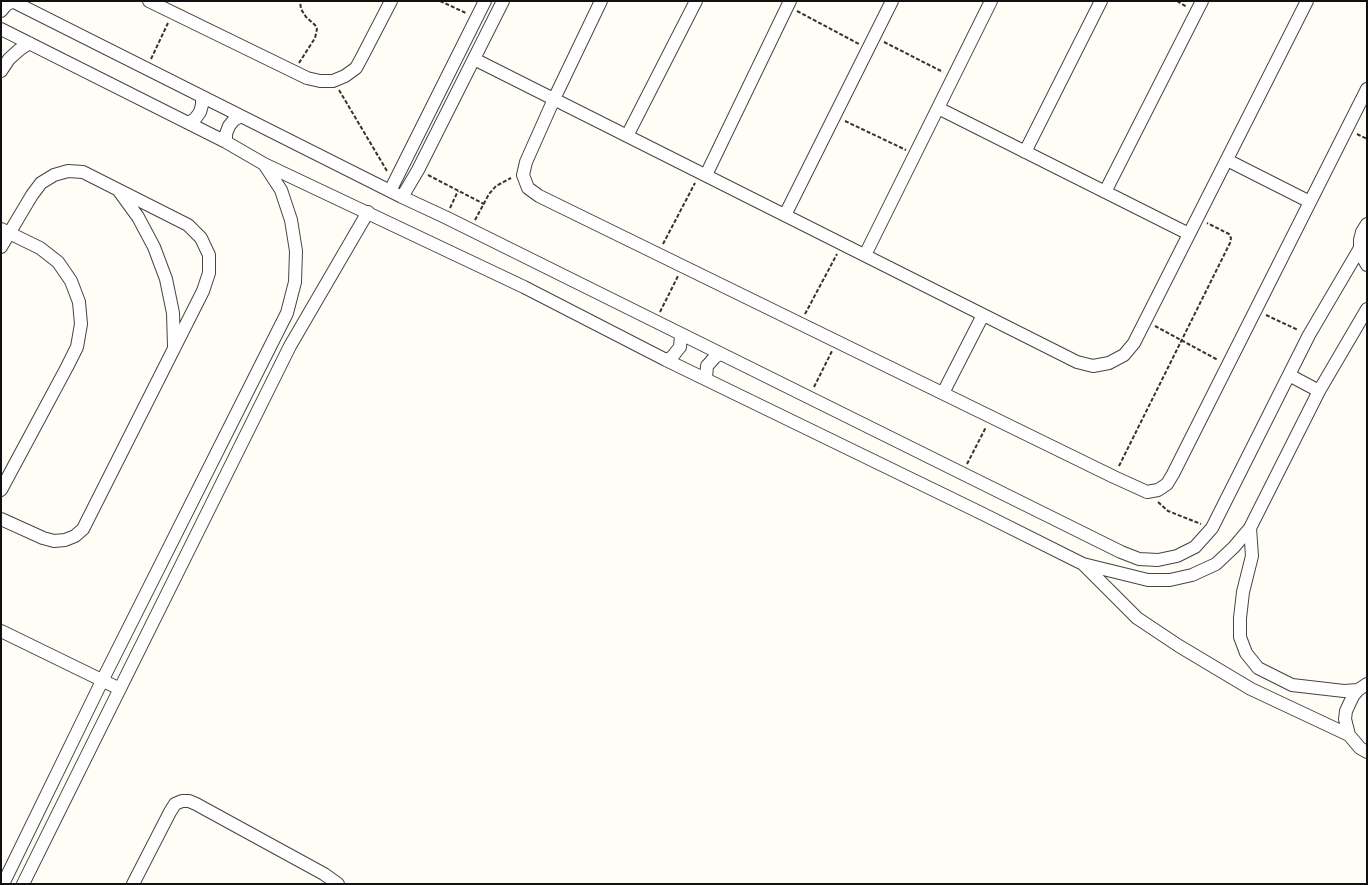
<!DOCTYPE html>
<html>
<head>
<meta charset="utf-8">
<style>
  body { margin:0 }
  #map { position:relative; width:1368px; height:885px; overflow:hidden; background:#fffdf5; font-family:"Noto Serif",serif }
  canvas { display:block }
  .frame { position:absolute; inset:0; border:2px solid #111; pointer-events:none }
</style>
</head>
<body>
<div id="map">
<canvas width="1368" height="885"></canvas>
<div class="frame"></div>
</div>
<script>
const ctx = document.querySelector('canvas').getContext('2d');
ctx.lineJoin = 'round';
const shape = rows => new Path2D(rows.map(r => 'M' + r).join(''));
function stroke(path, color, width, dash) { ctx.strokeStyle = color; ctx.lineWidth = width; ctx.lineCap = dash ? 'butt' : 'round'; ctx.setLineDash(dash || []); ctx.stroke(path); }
const path = shape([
  [440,1,466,13],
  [1177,1,1187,7],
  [797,11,859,44],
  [884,42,943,72],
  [151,59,168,23],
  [299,63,315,38,317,29,315,25,306,17,301,9,300,1],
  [339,90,387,171],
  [845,121,906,150],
  [1357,134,1367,139],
  [428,175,484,204],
  [450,208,458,191],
  [475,220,489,194,496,186,511,178],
  [663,244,695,183],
  [660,312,678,276],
  [805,314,837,254],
  [1266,315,1298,330],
  [1155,326,1218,360],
  [814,387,832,351],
  [967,464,986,427],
  [1119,466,1230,243,1231,238,1229,234,1207,223],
  [1158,502,1168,511,1201,524]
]);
const minor = shape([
  [12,1,402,197,445,217,1121,552,1139,559,1158,560,1177,556,1195,547,1212,528,1309,335,1360,248],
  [149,1,307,78,320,81,333,81,345,76,356,68,362,57,391,1],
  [601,1,554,99,526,162,523,175,528,188,539,196,1114,477,1147,492,1158,490,1167,484,1173,474,1367,89],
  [1,11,6,5,13,1],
  [1,29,226,142,264,164,524,287,666,360,981,513,1083,564,1148,580,1170,580,1192,575,1216,564,1234,547,1250,528,1319,391,1367,309],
  [474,59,1077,362,1093,366,1109,363,1124,355,1134,343,1307,1],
  [1,71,9,59,19,50,29,43],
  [938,108,1189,234],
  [188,123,195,119,200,112,202,105,202,97],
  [627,136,696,1],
  [226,142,226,134,229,126,234,120,241,116],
  [1025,152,1101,1],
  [1227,160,1310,202],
  [706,175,790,1],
  [119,191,138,217,154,247,166,279,173,313,174,346],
  [390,191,485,1],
  [1105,192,1202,1],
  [402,197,418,170,503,1],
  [785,215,892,1],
  [1367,224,1362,232,1360,240,1360,248,1362,256,1367,265],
  [1,229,40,248,58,262,71,281,79,302,81,324,77,347,67,367,1,490],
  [1,247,32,195,41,183,54,175,68,171,83,172,188,225,201,238,209,255,209,273,203,291,83,529,75,536,65,540,54,541,43,538,1,519],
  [865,255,991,1],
  [666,360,672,357,680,347,681,335],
  [1289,375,1319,391],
  [706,378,707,366,715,357,720,354],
  [943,393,983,315],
  [1250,528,1252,556,1243,592,1240,618,1240,637,1246,653,1258,668,1292,685,1344,691,1358,690],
  [1084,565,1137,618,1179,646,1251,689,1349,735],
  [1,631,120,689],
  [1367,684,1358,690,1353,696,1346,711,1345,719,1349,735,1360,748,1367,752],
  [3,884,102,681,287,313,295,282,296,251,291,220,281,190,264,164],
  [23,884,290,346,368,212],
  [133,884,170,812,175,804,182,801,189,801,196,804,324,874,338,884]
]);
stroke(minor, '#444', 14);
stroke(path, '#333', 2, [4, 2]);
stroke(minor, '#fff', 12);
</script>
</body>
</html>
